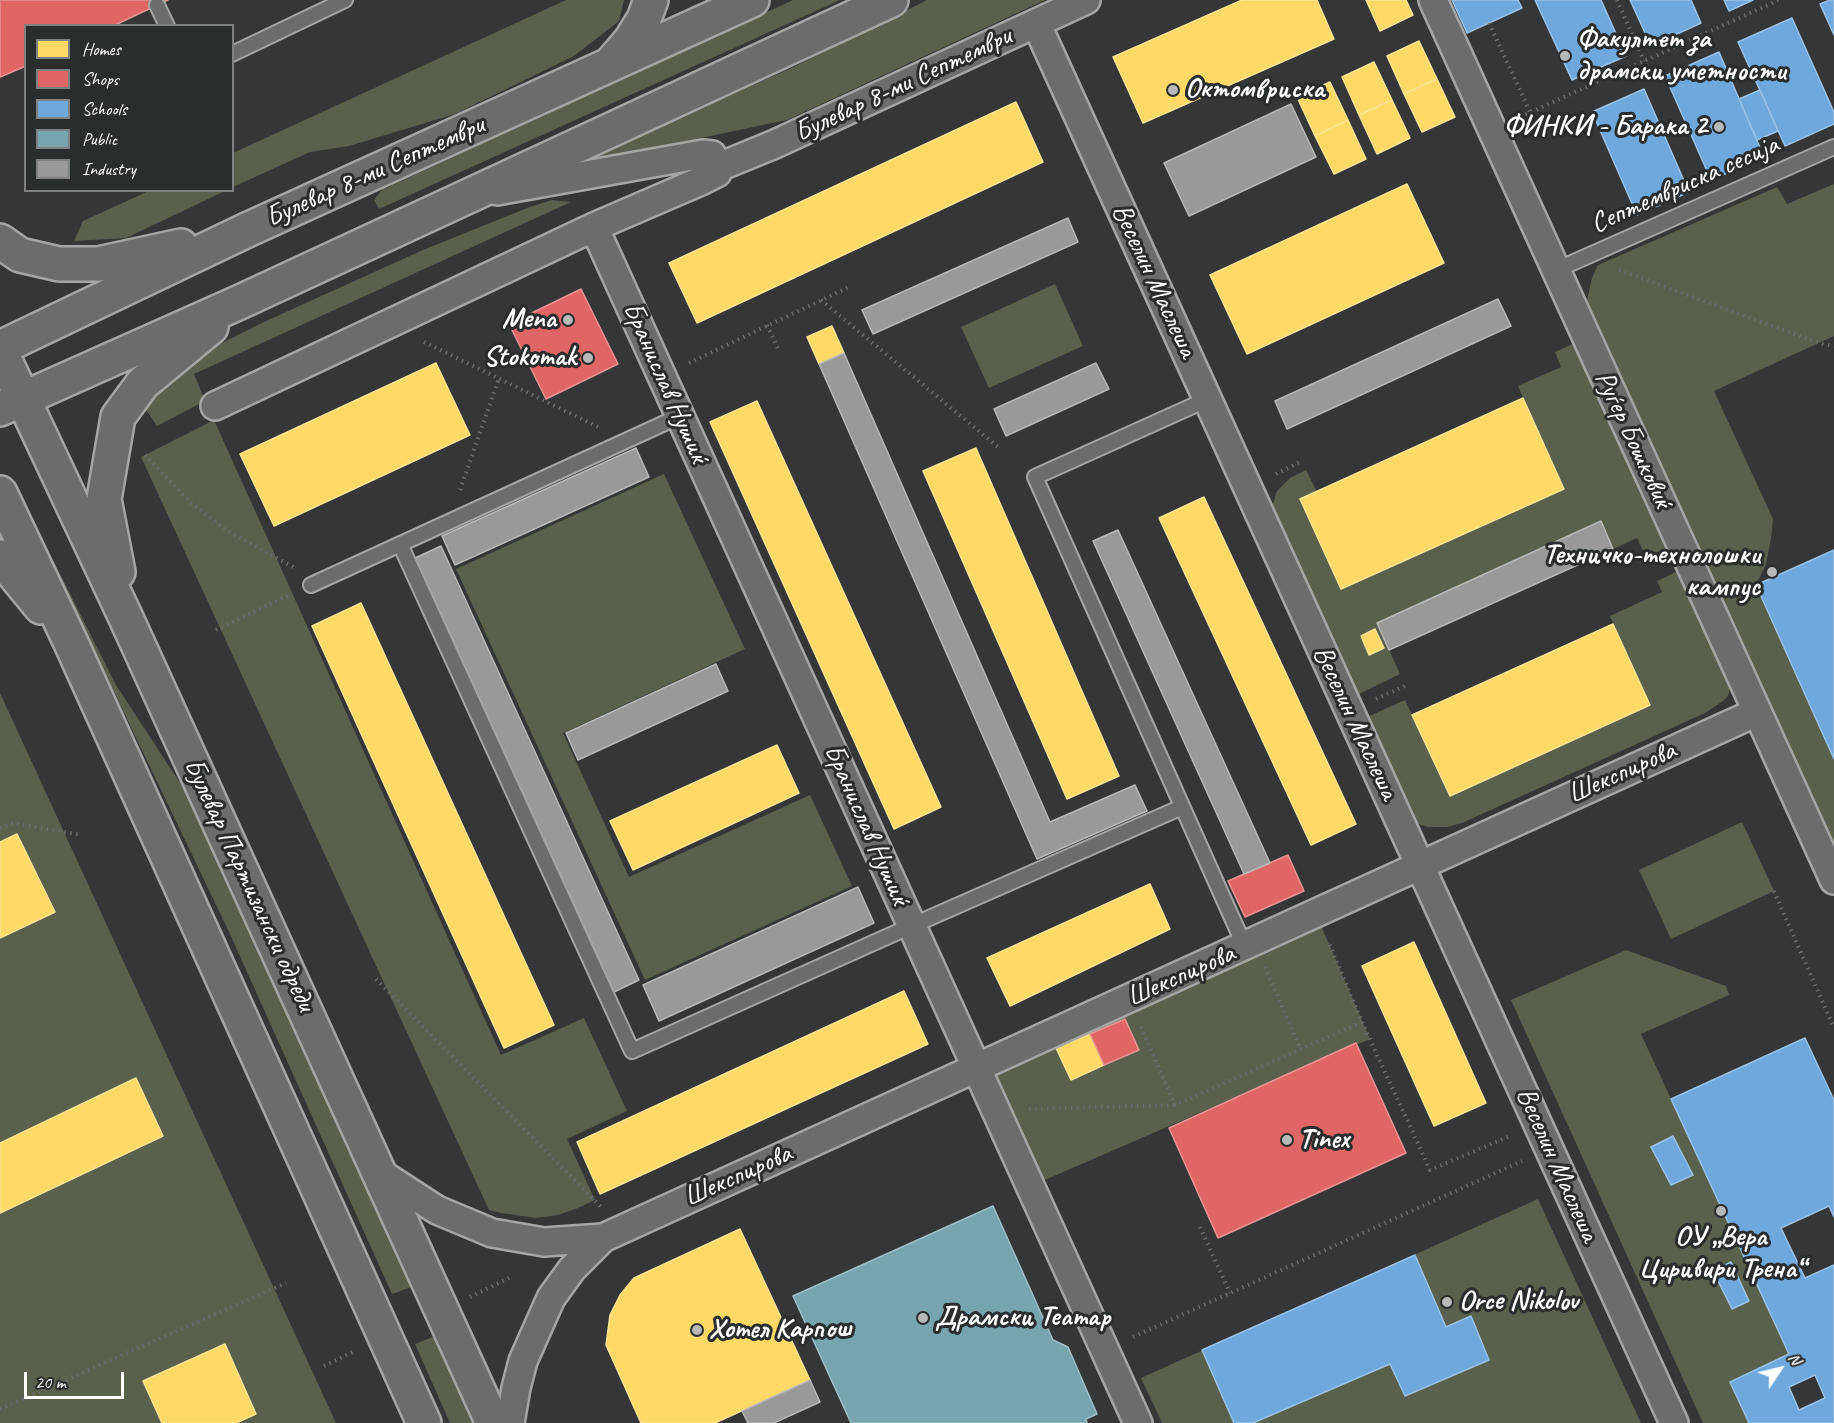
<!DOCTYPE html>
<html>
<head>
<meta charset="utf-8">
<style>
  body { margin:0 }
  #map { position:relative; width:1834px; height:1423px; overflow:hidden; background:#343638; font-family:Caveat,sans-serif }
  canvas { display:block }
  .legend { position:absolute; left:24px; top:24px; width:210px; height:168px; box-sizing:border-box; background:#2a2d2e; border:2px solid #7f8182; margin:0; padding:8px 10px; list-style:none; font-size:18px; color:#fff }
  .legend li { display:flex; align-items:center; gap:12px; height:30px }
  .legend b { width:30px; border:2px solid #7f8182 }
  .north { position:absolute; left:1750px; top:1339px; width:60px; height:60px; -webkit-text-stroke:4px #2a2d2e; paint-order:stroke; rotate:55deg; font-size:16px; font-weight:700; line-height:24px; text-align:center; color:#fff }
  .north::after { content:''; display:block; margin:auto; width:21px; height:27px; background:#fff; clip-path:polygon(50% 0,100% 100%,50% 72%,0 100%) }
  .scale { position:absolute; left:24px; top:1372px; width:100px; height:27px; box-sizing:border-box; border:3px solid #fff; border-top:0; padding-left:8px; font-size:18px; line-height:21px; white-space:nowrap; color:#fff; -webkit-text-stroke:4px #2a2d2e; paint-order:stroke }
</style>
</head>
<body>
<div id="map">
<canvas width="1834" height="1423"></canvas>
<ul class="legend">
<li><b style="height:16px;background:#ffd966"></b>Homes</li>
<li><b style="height:16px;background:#e06666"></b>Shops</li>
<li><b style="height:16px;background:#6fa8dc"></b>Schools</li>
<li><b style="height:16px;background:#76a5af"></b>Public</li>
<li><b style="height:16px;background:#999"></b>Industry</li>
</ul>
<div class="north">N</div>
<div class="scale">20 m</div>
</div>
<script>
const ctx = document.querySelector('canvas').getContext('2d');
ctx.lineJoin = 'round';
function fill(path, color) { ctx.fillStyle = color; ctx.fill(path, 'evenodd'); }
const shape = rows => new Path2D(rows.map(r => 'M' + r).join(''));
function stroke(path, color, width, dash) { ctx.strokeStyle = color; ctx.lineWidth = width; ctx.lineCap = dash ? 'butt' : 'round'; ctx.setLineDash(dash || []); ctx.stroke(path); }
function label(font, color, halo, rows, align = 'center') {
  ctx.font = font + ' Caveat,sans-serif'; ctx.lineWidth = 6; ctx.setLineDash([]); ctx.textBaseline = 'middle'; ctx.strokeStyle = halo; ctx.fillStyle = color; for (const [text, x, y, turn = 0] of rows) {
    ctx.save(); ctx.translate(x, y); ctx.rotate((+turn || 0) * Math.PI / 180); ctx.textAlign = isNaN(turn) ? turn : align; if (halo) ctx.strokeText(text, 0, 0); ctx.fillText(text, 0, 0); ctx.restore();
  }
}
const green = shape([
  [566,0,624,0,619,21,574,56,455,114,349,146,310,152,233,187,233,153],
  [793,0,840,0,379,209,374,200,382,190],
  [927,0,1045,0,787,120,601,159,598,155,798,65],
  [1834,184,1834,336,1714,391,1773,519,1771,539,1766,564,1756,585,1834,759,1834,843,1587,300,1592,278,1598,265,1777,187,1787,204],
  [151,190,225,191,126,238,74,241,83,221],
  [552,200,571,202,194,374,205,401,157,426,141,402,196,356,266,321,423,250,527,208],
  [1055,284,1083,346,989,388,961,327],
  [1577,342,1671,550,1648,561,1637,538,1613,549,1601,522,1377,623,1400,674,1355,696,1271,510,1277,491,1290,478,1306,470,1317,492,1300,500,1341,589,1564,489,1518,386,1561,367,1555,352],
  [214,420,501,1055,584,1018,627,1111,567,1139,595,1200,578,1208,558,1215,536,1218,501,1213,489,1210,141,457],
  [664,474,745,649,563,733,629,877,810,795,852,886,645,980,456,569],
  [18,491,116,685,184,789,414,1286,392,1294,229,932],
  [1680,570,1731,684,1728,696,1723,701,1705,713,1462,823,1447,827,1428,827,1421,825,1412,819,1365,718,1405,700,1450,796,1649,705,1610,616,1662,592,1657,581],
  [0,693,336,1423,0,1423],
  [1742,822,1774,891,1671,939,1639,870],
  [1316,914,1370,1039,1031,1186,976,1068],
  [1626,950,1726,986,1729,995,1641,1034,1789,1354,1730,1381,1749,1423,1703,1423,1511,1000],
  [1538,1199,1641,1423,1162,1423,1141,1378],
  [435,1336,473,1423,450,1423,415,1344]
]);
const homes = shape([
  [1242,0,1317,0,1334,39,1143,123,1113,57,1242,0],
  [1366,0,1406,0,1413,15,1380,31,1366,0],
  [1419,41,1437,79,1404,94,1387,56,1419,41],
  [1374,62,1392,100,1359,115,1342,77,1374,62],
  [1437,79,1455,117,1422,132,1404,94,1437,79],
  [1330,82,1348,120,1315,136,1297,97,1330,82],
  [1392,100,1410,138,1377,154,1359,115,1392,100],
  [1016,102,1043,162,697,323,669,263,1016,102],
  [1348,120,1366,159,1334,174,1315,136,1348,120],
  [1407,184,1444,263,1247,354,1210,275,1407,184],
  [832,326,844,353,819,364,807,337,832,326],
  [436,363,470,435,274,526,240,454,436,363],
  [1523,398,1564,489,1341,589,1300,499,1523,398],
  [757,401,941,807,894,829,710,422,757,401],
  [976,448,1119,776,1067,799,923,471,976,448],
  [1204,497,1356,824,1311,845,1159,518,1204,497],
  [361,603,554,1025,504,1048,312,626,361,603],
  [1613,624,1650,705,1450,796,1412,715,1613,624],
  [1375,629,1384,648,1369,655,1361,636,1375,629],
  [777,745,799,793,633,870,610,821,777,745],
  [17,834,55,912,0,938,0,842,17,834],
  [1150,884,1170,929,1010,1006,987,958,1150,884],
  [1414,942,1486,1103,1434,1126,1362,966,1414,942],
  [904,991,928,1044,600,1194,577,1142,904,991],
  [1090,1034,1104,1065,1071,1080,1056,1048,1090,1034],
  [136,1078,163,1136,0,1213,0,1143,136,1078],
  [740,1229,810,1380,715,1423,641,1423,606,1345,610,1315,620,1295,634,1278,740,1229],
  [225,1344,256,1414,236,1423,162,1423,143,1381,225,1344]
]);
const shops = shape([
  [0,0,168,0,113,26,26,26,26,66,0,77,0,0],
  [581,289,618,364,546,399,509,324,581,289],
  [1288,855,1304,891,1245,917,1228,881,1288,855],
  [1125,1019,1139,1050,1104,1065,1090,1034,1125,1019],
  [1356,1043,1406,1153,1218,1238,1169,1128,1356,1043]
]);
const schools = shape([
  [1452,0,1518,0,1522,8,1467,33,1452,0],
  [1535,0,1601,0,1626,56,1572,80,1535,0],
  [1630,0,1691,0,1701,23,1651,46,1630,0],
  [1724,0,1753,0,1729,11,1724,0],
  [1830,0,1834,0,1834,35,1820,4,1830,0],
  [1792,18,1834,112,1834,124,1785,146,1738,42,1792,18],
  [1719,52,1764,157,1711,180,1665,76,1719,52],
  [1644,89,1689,192,1637,215,1592,112,1644,89],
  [1760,90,1778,131,1757,140,1739,99,1760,90],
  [1834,550,1834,759,1756,585,1834,550],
  [1805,1038,1834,1100,1834,1217,1829,1206,1781,1228,1805,1278,1834,1265,1834,1423,1749,1423,1730,1382,1789,1354,1671,1099,1805,1038],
  [1815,1375,1825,1398,1799,1410,1789,1387,1815,1375],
  [1673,1136,1693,1175,1671,1185,1651,1147,1673,1136],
  [1415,1255,1446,1327,1471,1316,1489,1360,1405,1396,1390,1364,1253,1423,1234,1423,1202,1350,1415,1255],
  [1731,1262,1749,1301,1732,1309,1713,1271,1731,1262]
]);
const public = shape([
  [993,1206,1053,1340,1068,1347,1097,1414,1086,1419,1087,1423,851,1423,793,1296,993,1206]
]);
const industry = shape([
  [1291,104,1316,157,1189,216,1164,163,1291,104],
  [1068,218,1078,242,873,334,862,310,1068,218],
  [1498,299,1511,326,1287,429,1275,401,1498,299],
  [844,353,1050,822,1135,785,1147,811,1037,859,819,364,844,353],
  [1096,363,1109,389,1006,436,994,409,1096,363],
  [636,448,649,477,455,565,442,536,636,448],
  [1601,521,1613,549,1389,650,1377,623,1601,521],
  [1118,530,1270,863,1244,874,1093,541,1118,530],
  [441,546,639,980,614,992,415,558,441,546],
  [716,664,728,691,578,760,566,733,716,664],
  [858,887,874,923,659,1021,643,985,858,887],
  [810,1380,820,1402,774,1423,748,1423,742,1411,810,1380]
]);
const path = shape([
  [1617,0,1644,61],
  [1489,23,1530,112],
  [1520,117,1779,0],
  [1619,270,1819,343,1834,346],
  [821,300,998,447],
  [767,325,779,351],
  [424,342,598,427],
  [689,363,851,286],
  [145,455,191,503,226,530,295,568],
  [1276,474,1302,461],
  [460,490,499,378],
  [216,630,291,594],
  [1376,699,1405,686],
  [0,828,13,823,82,835],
  [1774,891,1834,1028],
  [1265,967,1300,1048],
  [376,979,601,1207],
  [1362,1022,1430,1170,1510,1136],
  [1141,1027,1175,1105,1362,1022,1328,941],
  [1029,1109,1175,1105],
  [1200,1227,1230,1293],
  [470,1297,513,1276],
  [1133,1337,1522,1161],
  [324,1366,355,1351],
  [0,1409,286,1283]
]);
const lane = shape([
  [157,5,167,26],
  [232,54,345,0],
  [1556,270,1834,147],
  [1208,399,1035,477,1245,947],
  [400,544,632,1051,911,926,1182,807],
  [311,585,680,416]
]);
const street = shape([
  [1433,0,1834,880],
  [1036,23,1674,1423],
  [497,191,703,154,712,155,719,167],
  [594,227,1138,1423],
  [215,406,594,227,703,180,717,173,719,167,775,144,1086,0],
  [380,1173,437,1210,492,1233,544,1242,603,1238,1757,712],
  [510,1423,516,1388,523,1361,551,1298,572,1269,603,1238]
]);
const secondary = shape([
  [613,61,631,40,644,19,651,0],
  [0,241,20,255,59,264,98,264,181,246],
  [0,348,247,230,752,0],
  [0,350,126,618,493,1423],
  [0,409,240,302,891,0],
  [0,493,71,643,424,1423],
  [0,557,41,607],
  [118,572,104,499,118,417,143,383,211,327]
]);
const markers = [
  [1565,56,6,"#b8b9b9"],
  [1173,90,6,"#b8b9b9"],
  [1719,127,6,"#b8b9b9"],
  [568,320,6,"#b8b9b9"],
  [588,358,6,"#b8b9b9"],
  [1772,572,6,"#b8b9b9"],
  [1287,1140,6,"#b8b9b9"],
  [1721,1211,6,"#b8b9b9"],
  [1447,1302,6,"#b8b9b9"],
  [923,1318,6,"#b8b9b9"],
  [697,1330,6,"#b8b9b9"]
];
const poiNames = [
  ["Факултет за",1577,40],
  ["драмски уметности",1577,72],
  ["Октомвриска",1185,90],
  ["ФИНКИ - Барака 2",1707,127,"right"],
  ["Mena",556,320,"right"],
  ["Stokomak",576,358,"right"],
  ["Техничко-технолошки",1760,556,"right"],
  ["кампус",1760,588,"right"],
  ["Tinex",1299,1140],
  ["ОУ „Вера",1721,1238,"center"],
  ["Циривири Трена“",1721,1270,"center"],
  ["Orce Nikolov",1459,1302],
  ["Драмски Театар",935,1318],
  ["Хотел Карпош",709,1330]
];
const streetNames = [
  ["Булевар 8-ми Септември",903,85,-25],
  ["Булевар 8-ми Септември",375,172,-24],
  ["Септемвриска сесија",1685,185,-24],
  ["Веселин Маслеша",1154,281,65],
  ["Бранислав Нушиќ",665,383,66],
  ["Руѓер Бошковиќ",1633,440,65],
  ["Веселин Маслеша",1355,723,65],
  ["Шекспирова",1622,773,-24],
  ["Бранислав Нушиќ",866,825,66],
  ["Булевар Партизански одреди",249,885,65],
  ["Шекспирова",1181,976,-24],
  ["Веселин Маслеша",1557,1165,66],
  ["Шекспирова",738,1176,-24]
];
fill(green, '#59614c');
fill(homes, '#ffd966');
stroke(homes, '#ffe494', 1.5);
fill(shops, '#e06666');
stroke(shops, '#e99494', 1.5);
fill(schools, '#6fa8dc');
stroke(schools, '#9ac2e6', 1.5);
fill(public, '#76a5af');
stroke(public, '#9fc0c7', 1.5);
fill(industry, '#999');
stroke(industry, '#b8b8b8', 1.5);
stroke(lane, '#a4a5a5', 18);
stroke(street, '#a4a5a5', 32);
stroke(secondary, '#a4a5a5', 38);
stroke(path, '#6b6c6d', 4, [1.5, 4.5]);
stroke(lane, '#6b6d6d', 14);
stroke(street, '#6b6d6d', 27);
stroke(secondary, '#6b6d6d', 33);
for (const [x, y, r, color] of markers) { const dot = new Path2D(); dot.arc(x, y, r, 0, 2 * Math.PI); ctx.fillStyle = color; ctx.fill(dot); stroke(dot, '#2a2d2e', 2); }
label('bold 28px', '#fff', '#2a2d2e', poiNames, 'left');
label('28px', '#fff', '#2a2d2e', streetNames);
</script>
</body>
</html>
